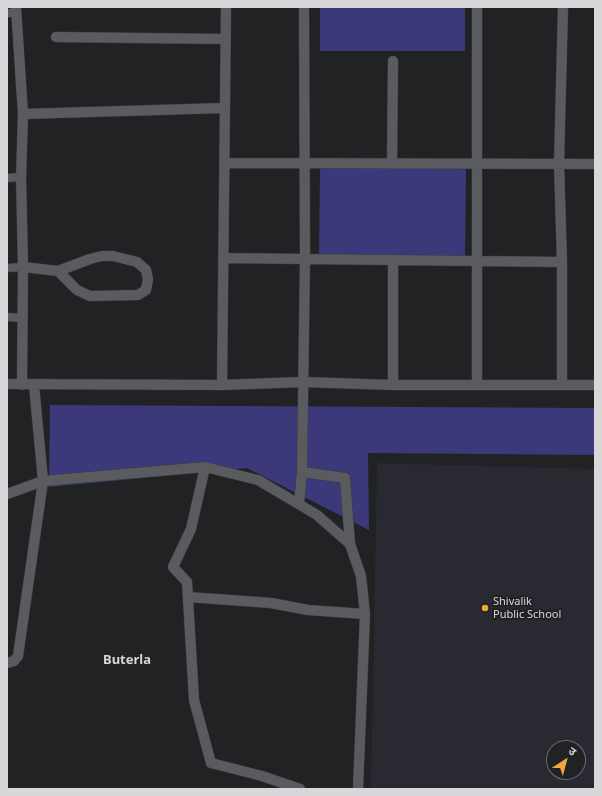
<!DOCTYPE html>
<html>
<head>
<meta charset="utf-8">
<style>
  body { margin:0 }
  #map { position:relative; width:602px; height:796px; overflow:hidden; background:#212224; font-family:"Noto Sans","Noto Sans Devanagari",sans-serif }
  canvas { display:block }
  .frame { position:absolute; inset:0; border:8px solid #d8d8da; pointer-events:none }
  .north { position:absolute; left:546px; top:740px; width:40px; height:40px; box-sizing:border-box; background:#212224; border:1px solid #6a6b6d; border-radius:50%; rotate:36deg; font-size:11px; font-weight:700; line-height:16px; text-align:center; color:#d8d8da }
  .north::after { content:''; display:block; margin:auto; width:14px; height:18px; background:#f0a63f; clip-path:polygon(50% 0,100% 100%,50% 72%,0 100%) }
</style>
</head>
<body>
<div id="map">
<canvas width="602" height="796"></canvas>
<div class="frame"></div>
<div class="north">उ</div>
</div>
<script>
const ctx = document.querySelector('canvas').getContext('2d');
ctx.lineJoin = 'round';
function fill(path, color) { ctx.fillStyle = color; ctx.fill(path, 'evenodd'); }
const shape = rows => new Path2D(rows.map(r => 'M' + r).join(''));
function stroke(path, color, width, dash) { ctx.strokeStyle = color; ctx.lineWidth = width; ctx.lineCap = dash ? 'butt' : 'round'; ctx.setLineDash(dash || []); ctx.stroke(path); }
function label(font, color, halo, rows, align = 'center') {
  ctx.font = font + ' "Noto Sans",sans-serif'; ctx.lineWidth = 4; ctx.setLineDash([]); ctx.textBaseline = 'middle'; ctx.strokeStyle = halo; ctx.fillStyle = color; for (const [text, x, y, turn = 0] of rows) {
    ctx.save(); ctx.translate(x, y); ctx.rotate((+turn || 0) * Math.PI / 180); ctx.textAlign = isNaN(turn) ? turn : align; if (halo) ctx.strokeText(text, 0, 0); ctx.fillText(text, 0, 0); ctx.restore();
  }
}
const built = shape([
  [377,463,595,469,595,789,371,789],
  [554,748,578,748,578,772,554,772]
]);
const green = shape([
  [320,7,465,7,465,51,320,51],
  [320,168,466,169,465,256,319,255],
  [50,405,595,408,595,455,368,453,369,530,247,468,49,487]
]);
const service = shape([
  [7,13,16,13],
  [7,178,21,177],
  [7,268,23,267],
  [7,317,23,318]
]);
const minor = shape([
  [16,7,23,114,21,177,23,267,22,385],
  [304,7,305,258,302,472,345,478,350,544],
  [477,7,477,385],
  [56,37,225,39],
  [23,114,224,108],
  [225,163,595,164],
  [392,164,393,61],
  [223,258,562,262],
  [393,260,393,385],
  [23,267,58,271,90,259,102,256,113,256,137,262,146,270,148,279,146,290,138,295,90,296,77,290,58,271],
  [7,384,222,385,303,382,393,385,595,385],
  [222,385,226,7],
  [562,385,562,262,559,164,563,7],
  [205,467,258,480,317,515,350,544,361,576,365,614,358,789],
  [7,494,43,481,205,467,191,529,173,567,187,582,194,700,211,763,262,776,300,789],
  [299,504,302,472],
  [188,597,271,603,308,610,365,614],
  [7,663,14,661,18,656,43,481,34,385]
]);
const markers = [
  [485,608,4,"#f0a63f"]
];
const poiNames = [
  ["Shivalik",493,602],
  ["Public School",493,615]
];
const quarterNames = [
  ["Buterla",127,660]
];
fill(built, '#292931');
fill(green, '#3b3979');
stroke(service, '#3c3c3e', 9);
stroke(minor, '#3c3c3e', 11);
stroke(service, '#5a5b5e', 8);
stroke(minor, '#5a5b5e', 10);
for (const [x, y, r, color] of markers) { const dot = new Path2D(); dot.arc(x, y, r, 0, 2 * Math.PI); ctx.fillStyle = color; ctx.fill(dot); stroke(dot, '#212224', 1.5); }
label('11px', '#d8d8da', '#212224', poiNames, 'left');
label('bold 13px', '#d8d8da', '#212224', quarterNames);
</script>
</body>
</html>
